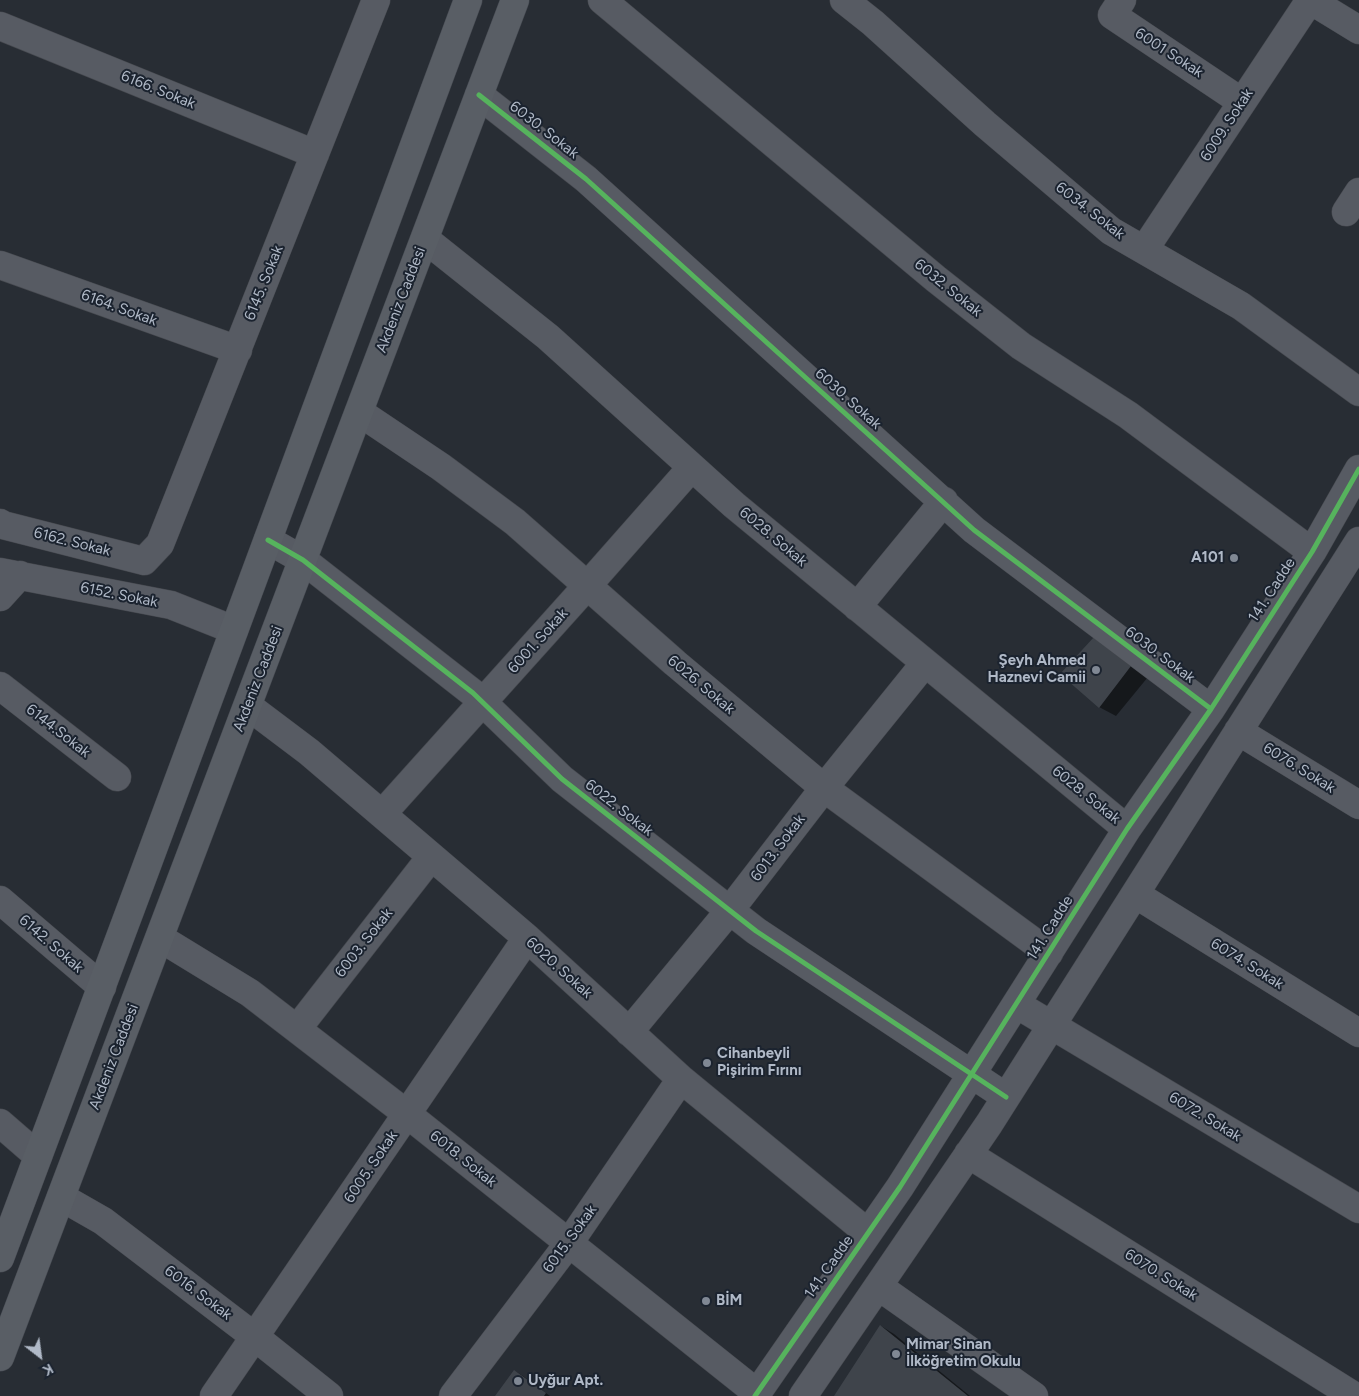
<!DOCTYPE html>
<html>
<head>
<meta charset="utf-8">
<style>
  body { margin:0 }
  #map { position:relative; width:1359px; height:1396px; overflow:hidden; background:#282d34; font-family:Figtree,sans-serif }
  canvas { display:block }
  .north { position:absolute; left:15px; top:1331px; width:50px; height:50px; -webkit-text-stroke:4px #1b232f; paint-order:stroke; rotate:150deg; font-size:14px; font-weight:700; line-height:20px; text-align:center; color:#b0b9c7 }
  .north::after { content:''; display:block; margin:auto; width:18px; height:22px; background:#b0b9c7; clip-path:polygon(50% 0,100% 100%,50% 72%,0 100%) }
</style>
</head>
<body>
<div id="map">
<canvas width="1359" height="1396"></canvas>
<div class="north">K</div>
</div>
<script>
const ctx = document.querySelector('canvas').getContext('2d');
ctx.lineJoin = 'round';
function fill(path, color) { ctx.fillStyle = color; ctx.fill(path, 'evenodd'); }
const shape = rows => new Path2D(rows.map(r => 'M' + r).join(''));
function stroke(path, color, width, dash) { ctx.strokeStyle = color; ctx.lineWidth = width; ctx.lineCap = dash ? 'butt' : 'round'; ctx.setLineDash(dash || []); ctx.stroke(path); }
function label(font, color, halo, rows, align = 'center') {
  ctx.font = font + ' Figtree,sans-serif'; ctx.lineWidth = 4; ctx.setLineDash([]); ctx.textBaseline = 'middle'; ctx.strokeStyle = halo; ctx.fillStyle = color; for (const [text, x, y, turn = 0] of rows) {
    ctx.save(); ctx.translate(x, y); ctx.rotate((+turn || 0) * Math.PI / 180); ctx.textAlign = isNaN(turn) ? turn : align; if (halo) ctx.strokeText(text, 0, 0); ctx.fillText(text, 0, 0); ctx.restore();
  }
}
const shadow = shape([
  [1112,649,1148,677,1116,716,1099,707],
  [881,1326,894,1334,970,1396,836,1396],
  [515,1371,523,1376,550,1396,496,1396]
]);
const building = shape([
  [1094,637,1131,666,1099,708,1060,674],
  [880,1325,968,1396,834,1396],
  [514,1370,546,1393,544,1396,495,1396]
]);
const minor = shape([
  [602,0,936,279,1021,346,1128,415,1312,552],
  [844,0,873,23,985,124,1111,231,1241,306,1359,392],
  [1122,0,1112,15,1242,102],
  [1310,0,1359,30],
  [0,26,315,154],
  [479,95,586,179,974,530,1211,709],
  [1346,212,1359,192],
  [425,239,548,337,734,505,1127,829],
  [1144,250,1310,0],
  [0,265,238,350],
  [359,412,441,467,515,522,675,663,824,788,1049,953],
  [0,523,3,525,144,561,160,544,376,0],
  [268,540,303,560,473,693,562,779,756,931,1006,1097],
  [0,572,171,605,234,630],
  [0,597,20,575],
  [857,607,944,501],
  [0,686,117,777],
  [248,706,309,752,527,938,681,1079,868,1233],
  [1238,731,1359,805],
  [382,814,587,586,692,467],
  [1135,894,1359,1033],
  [0,900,102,987],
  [160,938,250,993,407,1114,757,1393],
  [1016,1004,1359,1209],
  [297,1029,431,857],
  [629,1032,730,910,824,788,925,663],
  [0,1123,38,1156],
  [968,1154,1354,1396],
  [61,1197,103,1221,255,1337,329,1396],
  [878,1286,1034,1396],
  [214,1396,527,938],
  [453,1396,569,1243,681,1079],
  [755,1396,900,1187,1127,829,1211,709,1312,552,1359,469],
  [803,1396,989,1124,1359,541]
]);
const major = shape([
  [0,1258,140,884,468,0],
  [0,1357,515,0]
]);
const cycleway = shape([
  [479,95,586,179,974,530,1211,709],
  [268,540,303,560,473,693,562,779,756,931,1006,1097],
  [755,1396,900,1187,1127,829,1211,709,1312,552,1359,469]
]);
const markers = [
  [1234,558,5,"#808894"],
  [1096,670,5,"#808894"],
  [707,1063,5,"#808894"],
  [706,1301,5,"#808894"],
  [896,1354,5,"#808894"],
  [518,1381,5,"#808894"]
];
const streetNames = [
  ["6001 Sokak",1169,53,33],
  ["6166. Sokak",158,90,22],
  ["6009. Sokak",1227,125,-57],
  ["6030. Sokak",544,130,38],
  ["6034. Sokak",1090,211,38],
  ["6145. Sokak",264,283,-68],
  ["6032. Sokak",948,288,39],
  ["Akdeniz Caddesi",401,300,-69],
  ["6164. Sokak",119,308,20],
  ["6030. Sokak",848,399,42],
  ["6028. Sokak",773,537,40],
  ["6162. Sokak",72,542,14],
  ["141. Cadde",1272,590,-57],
  ["6152. Sokak",119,595,11],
  ["6001. Sokak",538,641,-48],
  ["6030. Sokak",1160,655,37],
  ["Akdeniz Caddesi",258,679,-69],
  ["6026. Sokak",701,685,40],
  ["6144.Sokak",58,731,38],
  ["6076. Sokak",1299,768,32],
  ["6028. Sokak",1086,795,39],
  ["6022. Sokak",619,808,38],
  ["6013. Sokak",778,848,-53],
  ["141. Cadde",1050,928,-58],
  ["6003. Sokak",364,943,-52],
  ["6142. Sokak",51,944,41],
  ["6074. Sokak",1247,964,32],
  ["6020. Sokak",559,968,42],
  ["Akdeniz Caddesi",114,1057,-69],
  ["6072. Sokak",1205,1117,31],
  ["6018. Sokak",463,1159,39],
  ["6005. Sokak",371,1167,-56],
  ["6015. Sokak",570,1239,-54],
  ["141. Cadde",829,1267,-55],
  ["6070. Sokak",1161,1275,32],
  ["6016. Sokak",198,1293,37]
];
const poiNames = [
  ["A101",1224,558,"right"],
  ["Şeyh Ahmed",1086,661,"right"],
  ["Haznevi Camii",1086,678,"right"],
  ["Cihanbeyli",717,1054],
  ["Pişirim Fırını",717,1071],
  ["BİM",716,1301],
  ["Mimar Sinan",906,1345],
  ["İlköğretim Okulu",906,1362],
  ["Uyğur Apt.",528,1381]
];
fill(shadow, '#0007');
fill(building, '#3f444b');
stroke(minor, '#46494f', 29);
stroke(major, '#454951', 29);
stroke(minor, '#575b63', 28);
stroke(major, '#595e65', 28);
stroke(cycleway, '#56b35d', 5);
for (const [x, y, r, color] of markers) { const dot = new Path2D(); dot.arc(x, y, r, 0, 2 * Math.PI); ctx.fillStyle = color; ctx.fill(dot); stroke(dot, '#1b232f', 2); }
label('15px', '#b0b9c7', '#1b232f', streetNames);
label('bold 15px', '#b0b9c7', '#1b232f', poiNames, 'left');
</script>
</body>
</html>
